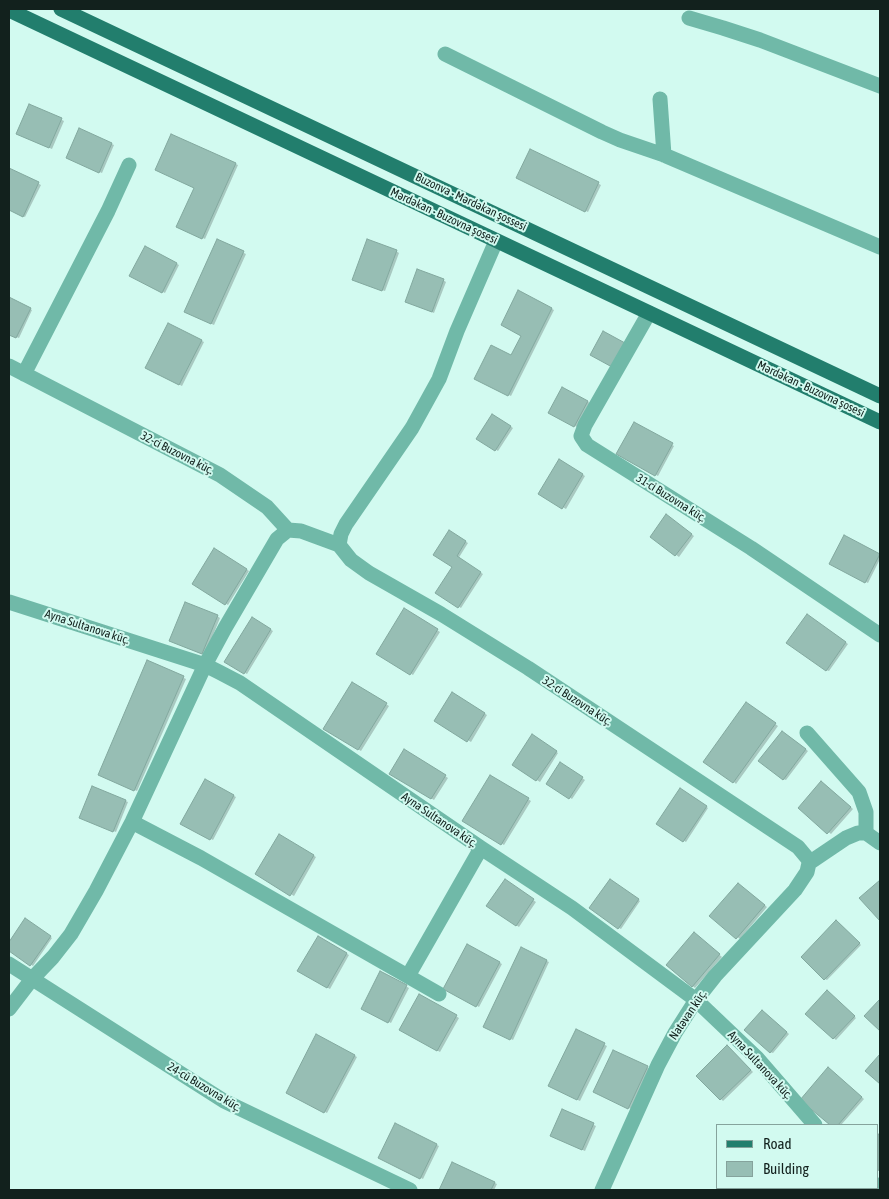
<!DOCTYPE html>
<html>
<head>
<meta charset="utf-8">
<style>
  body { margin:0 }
  #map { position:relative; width:889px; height:1199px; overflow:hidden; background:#d2faf0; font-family:"Asap Condensed",sans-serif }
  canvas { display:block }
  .frame { position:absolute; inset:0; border:10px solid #12211d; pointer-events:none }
  .legend { position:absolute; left:716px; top:1124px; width:162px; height:65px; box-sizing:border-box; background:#d2faf0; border:1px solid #85a39c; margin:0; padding:6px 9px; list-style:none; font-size:15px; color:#12211d }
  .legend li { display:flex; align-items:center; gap:10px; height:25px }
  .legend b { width:25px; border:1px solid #85a39c }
</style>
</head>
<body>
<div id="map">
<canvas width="889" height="1199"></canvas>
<div class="frame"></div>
<ul class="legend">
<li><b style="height:6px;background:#227e6d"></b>Road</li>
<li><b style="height:14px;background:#97beb4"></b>Building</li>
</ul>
</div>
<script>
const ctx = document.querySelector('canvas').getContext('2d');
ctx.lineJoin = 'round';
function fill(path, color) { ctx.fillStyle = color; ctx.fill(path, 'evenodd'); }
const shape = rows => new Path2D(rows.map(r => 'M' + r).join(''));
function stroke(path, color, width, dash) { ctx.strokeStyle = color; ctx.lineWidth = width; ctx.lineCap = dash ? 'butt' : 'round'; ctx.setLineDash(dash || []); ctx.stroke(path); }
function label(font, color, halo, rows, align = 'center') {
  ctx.font = font + ' "Asap Condensed",sans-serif'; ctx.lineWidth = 4; ctx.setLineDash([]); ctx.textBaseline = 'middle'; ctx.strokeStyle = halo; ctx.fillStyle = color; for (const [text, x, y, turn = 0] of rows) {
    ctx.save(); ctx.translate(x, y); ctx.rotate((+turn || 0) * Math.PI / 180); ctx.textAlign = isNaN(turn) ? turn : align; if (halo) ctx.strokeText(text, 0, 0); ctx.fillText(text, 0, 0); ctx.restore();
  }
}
const shadow = shape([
  [29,105,64,121,52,149,20,135],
  [80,130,114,145,102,173,70,159],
  [172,135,238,165,205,239,178,226,196,188],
  [530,150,601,185,588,212,517,177],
  [9,169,41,185,25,217,9,209],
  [218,241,246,254,214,325,188,313],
  [146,247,179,265,165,293,131,276],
  [396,251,399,253,385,291,356,281],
  [443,280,446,282,434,313,409,303],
  [519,292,554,310,511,396,476,379,512,357,522,335],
  [9,299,32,310,19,338,9,334],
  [168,325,204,342,182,386,147,368],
  [563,389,590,403,577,427,550,413],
  [493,415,513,428,498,451,478,438],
  [634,424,674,446,658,476,618,454],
  [560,461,585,476,566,509,540,494],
  [669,518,694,536,679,557,651,537],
  [449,532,468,543,458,559,483,574,461,608,437,593,454,566],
  [844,537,880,555,880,559,868,583,831,564],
  [214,550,249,571,228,605,194,584],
  [405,610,440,632,413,675,378,653],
  [217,616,220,618,205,655,173,642],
  [810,617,848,644,829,671,826,670],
  [252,619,273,631,247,674,226,662],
  [148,662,186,679,137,791,102,776],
  [352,683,389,706,361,751,325,728],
  [452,694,487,715,471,742,436,721],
  [749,705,778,726,736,784,734,782],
  [785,734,808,751,786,780,783,779],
  [532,736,558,753,540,782,513,765],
  [405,751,448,778,434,800,391,773],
  [561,764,585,780,572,799,548,783],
  [491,776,531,801,504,845,464,820],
  [205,781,236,797,213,840,182,824],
  [824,784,853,809,831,834,799,808],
  [93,787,128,802,116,832,83,819],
  [681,790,708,808,686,842,658,824],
  [279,836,316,857,294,896,257,874],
  [505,881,536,902,519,927,488,906],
  [613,882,640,901,621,929,619,928],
  [741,886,767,907,740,939,711,916],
  [25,920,52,938,33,966,9,950,9,944],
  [839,923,861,945,827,980,825,979],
  [697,935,722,957,695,988,668,965],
  [318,938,349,955,330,989,299,971],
  [467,946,502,964,479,1007,445,988],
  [521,949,549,962,513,1040,484,1026],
  [381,973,409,988,391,1023,362,1008],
  [830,994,856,1018,836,1040,807,1014],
  [420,996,459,1018,440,1052,401,1030],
  [765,1013,789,1034,773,1053,770,1052],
  [576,1031,607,1046,580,1101,549,1086],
  [317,1036,357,1057,327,1113,287,1092],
  [730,1049,753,1072,723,1101,721,1099],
  [613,1051,650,1069,631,1109,595,1091],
  [831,1071,864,1099,841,1125,832,1125,802,1099],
  [563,1111,596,1126,585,1151,554,1137],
  [395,1125,439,1146,423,1179,380,1158],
  [878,1135,880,1136,880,1170,878,1168],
  [453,1163,497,1184,494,1190,440,1190]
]);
const building = shape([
  [29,104,62,118,49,148,16,134,29,104],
  [79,128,112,143,99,173,66,158,79,128],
  [171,134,236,163,202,239,176,227,194,188,155,170,171,134],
  [530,149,599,182,585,212,516,178,530,149],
  [9,168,39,182,23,217,9,210,9,168],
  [217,239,244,251,211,324,184,312,217,239],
  [367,239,397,250,382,291,352,280,367,239],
  [145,246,177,263,162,293,129,276,145,246],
  [417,269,444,279,432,312,405,302,417,269],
  [518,290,552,308,508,396,474,379,491,345,511,355,521,336,501,325,518,290],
  [9,297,31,308,16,338,9,335,9,297],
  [168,323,202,340,179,385,145,368,168,323],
  [603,331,625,343,612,367,590,355,603,331],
  [562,387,588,401,574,427,548,413,562,387],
  [492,414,511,426,495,451,476,439,492,414],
  [634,422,673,443,655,476,616,454,634,422],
  [559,459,583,474,562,509,538,494,559,459],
  [666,514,692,534,675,556,650,537,666,514],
  [449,530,466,541,457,556,481,572,458,608,435,593,452,567,433,555,449,530],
  [844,535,880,554,865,583,829,564,844,535],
  [214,548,247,569,225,605,192,584,214,548],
  [185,602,218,615,202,654,169,641,185,602],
  [404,608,438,629,410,675,376,654,404,608],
  [807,614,846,642,826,671,786,643,807,614],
  [252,617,271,629,244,674,224,662,252,617],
  [147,660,184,676,134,791,98,775,147,660],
  [352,682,387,703,358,750,323,729,352,682],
  [452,692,485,713,467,742,434,721,452,692],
  [746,702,776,723,733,783,703,762,746,702],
  [782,731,806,749,783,780,758,761,782,731],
  [532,734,557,751,536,781,512,765,532,734],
  [404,749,446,775,431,799,389,774,404,749],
  [560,762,583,777,569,799,546,784,560,762],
  [490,775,529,798,501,845,462,821,490,775],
  [205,779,234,795,210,840,180,824,205,779],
  [821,781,851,807,827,834,798,808,821,781],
  [92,786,126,800,113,832,79,818,92,786],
  [680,788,707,806,683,842,656,824,680,788],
  [279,834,314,855,290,896,255,874,279,834],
  [505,879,534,899,516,926,486,906,505,879],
  [610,879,639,899,618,929,589,908,610,879],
  [880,880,880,921,859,898,880,880],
  [738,883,765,905,736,939,709,916,738,883],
  [25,918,51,936,30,966,9,951,9,942,25,918],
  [836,920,860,943,824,980,801,957,836,920],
  [694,932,720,954,692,987,666,965,694,932],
  [318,936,347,953,327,988,297,971,318,936],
  [467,944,500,962,476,1007,443,989,467,944],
  [521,947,547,960,510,1040,483,1027,521,947],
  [380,971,407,985,388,1023,361,1009,380,971],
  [827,990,855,1016,833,1039,805,1014,827,990],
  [419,994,457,1015,437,1051,399,1030,419,994],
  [880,999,880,1031,864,1016,880,999],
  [762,1010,787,1032,770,1053,744,1030,762,1010],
  [576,1029,605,1043,577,1100,548,1086,576,1029],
  [316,1034,355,1055,324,1113,286,1093,316,1034],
  [727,1045,751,1070,720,1100,696,1076,727,1045],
  [613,1050,648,1066,628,1109,593,1092,613,1050],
  [880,1054,880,1084,865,1071,880,1054],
  [828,1067,862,1097,838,1125,830,1125,800,1100,828,1067],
  [562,1109,594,1123,582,1150,550,1136,562,1109],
  [395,1123,437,1144,420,1179,378,1158,395,1123],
  [878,1134,880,1135,880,1171,878,1170,878,1134],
  [452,1162,495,1182,491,1190,439,1190,452,1162]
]);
const minor = shape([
  [689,18,723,28,760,40,880,86],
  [445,54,602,132,620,140,664,155,880,247],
  [660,99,664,155],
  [496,241,457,331,439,379,412,428,346,524,341,534,339,545,351,560,369,573,441,614,528,668,798,847,808,859,809,863],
  [649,313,585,425,581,436,587,445,751,548,880,635],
  [9,366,220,475,267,507,288,530,301,531,339,545],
  [24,374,108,211,129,165],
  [9,602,205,665,219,672,240,683,481,848,572,908,696,1000,757,1058,815,1125],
  [807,733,859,792,866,812,866,833],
  [132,822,201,858,439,994],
  [809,863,846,838,858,833,866,833,880,843],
  [9,964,224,1101,410,1190],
  [408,976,481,848],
  [9,1009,32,979,53,957,71,934,96,891,132,822,205,665,225,628,277,539,288,530],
  [878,1185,880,1187],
  [602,1190,658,1065,675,1033,696,1000,715,976,795,890,807,872,809,863]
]);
const major = shape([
  [61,9,880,396],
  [9,10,880,422]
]);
const streetNames = [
  ["Buzonva - Mərdəkan şossesi",471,202,25],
  ["Mərdəkan - Buzovna şosesi",444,216,25],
  ["Mərdəkan - Buzovna şosesi",811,389,25],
  ["32-ci Buzovna küç.",177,453,27],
  ["31-ci Buzovna küç.",671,498,32],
  ["Ayna Sultanova küç.",87,627,18],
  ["32-ci Buzovna küç.",577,701,33],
  ["Ayna Sultanova küç.",439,820,34],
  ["Natəvan küç.",688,1015,-56],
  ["Ayna Sultanova küç.",760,1065,47],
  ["24-cü Buzovna küç.",204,1087,31]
];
fill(shadow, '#0003');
fill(building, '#97beb4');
stroke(building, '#82a89e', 1);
stroke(minor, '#70b9a8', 15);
stroke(major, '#227e6d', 15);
label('12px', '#12211d', '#d2faf0', streetNames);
</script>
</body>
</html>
